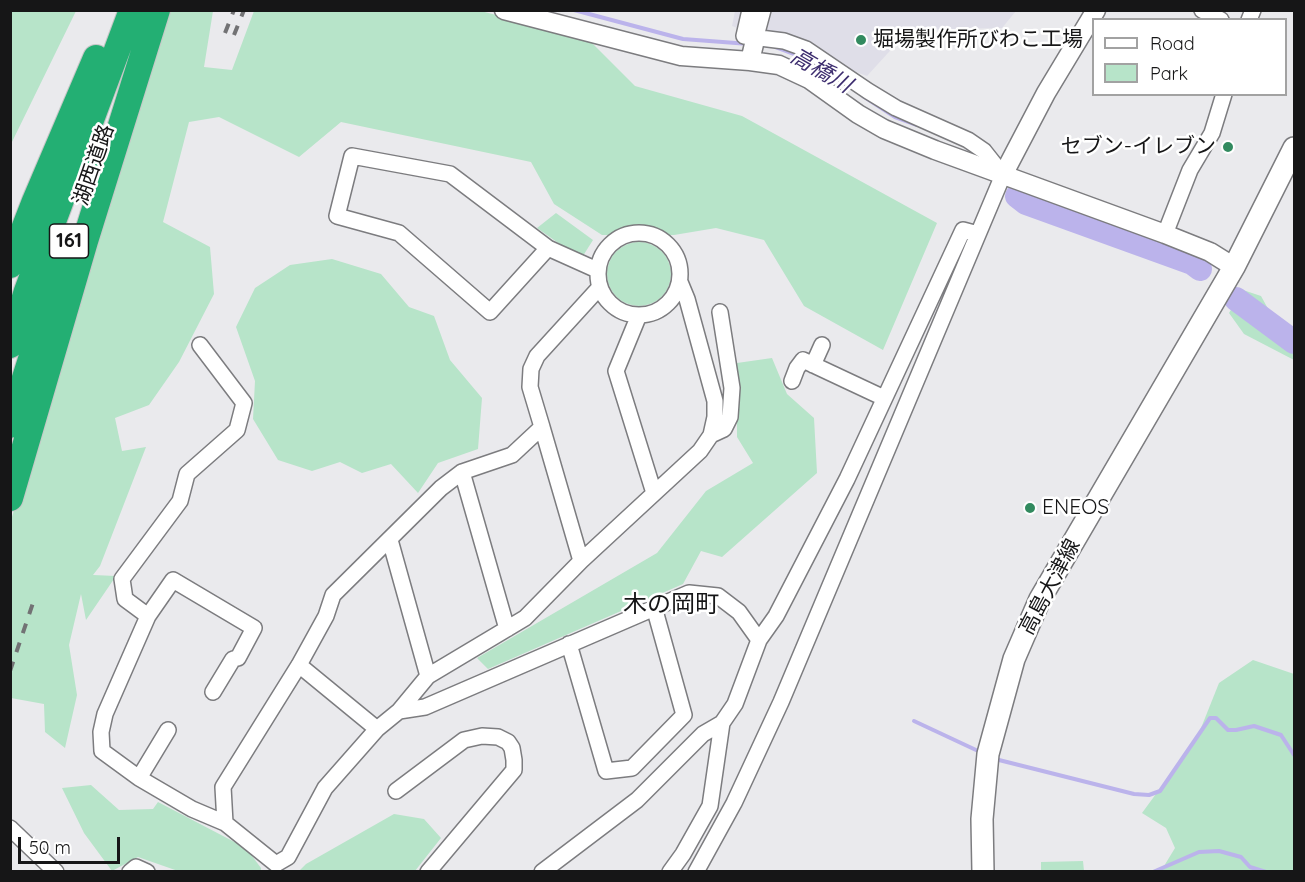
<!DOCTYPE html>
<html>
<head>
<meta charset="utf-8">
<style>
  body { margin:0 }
  #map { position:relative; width:1305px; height:882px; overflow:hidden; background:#eaeaed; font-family:Quicksand,sans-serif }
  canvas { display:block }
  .frame { position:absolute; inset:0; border:12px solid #161617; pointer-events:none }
  .legend { position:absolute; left:1092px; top:18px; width:195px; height:78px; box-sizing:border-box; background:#fff; border:2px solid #a2a2a2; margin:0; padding:8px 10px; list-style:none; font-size:18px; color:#161617 }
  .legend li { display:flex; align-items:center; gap:12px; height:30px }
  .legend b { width:30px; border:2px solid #a2a2a2 }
  .scale { position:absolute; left:18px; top:837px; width:102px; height:27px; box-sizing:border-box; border:3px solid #161617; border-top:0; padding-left:8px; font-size:18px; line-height:21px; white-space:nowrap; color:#161617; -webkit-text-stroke:4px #fff; paint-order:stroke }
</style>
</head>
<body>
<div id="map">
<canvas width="1305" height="882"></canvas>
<div class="frame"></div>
<ul class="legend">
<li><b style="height:8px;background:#fff"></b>Road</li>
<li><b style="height:16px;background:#b7e4c9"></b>Park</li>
</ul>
<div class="scale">50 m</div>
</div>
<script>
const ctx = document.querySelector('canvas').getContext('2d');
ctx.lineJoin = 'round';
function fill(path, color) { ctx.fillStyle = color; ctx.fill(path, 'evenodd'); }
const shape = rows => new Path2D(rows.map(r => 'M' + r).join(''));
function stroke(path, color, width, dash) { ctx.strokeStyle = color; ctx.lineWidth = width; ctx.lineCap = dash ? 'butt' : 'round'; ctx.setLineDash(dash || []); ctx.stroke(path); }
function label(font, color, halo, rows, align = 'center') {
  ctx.font = font + ' Quicksand,"Noto Sans JP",sans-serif'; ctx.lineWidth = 5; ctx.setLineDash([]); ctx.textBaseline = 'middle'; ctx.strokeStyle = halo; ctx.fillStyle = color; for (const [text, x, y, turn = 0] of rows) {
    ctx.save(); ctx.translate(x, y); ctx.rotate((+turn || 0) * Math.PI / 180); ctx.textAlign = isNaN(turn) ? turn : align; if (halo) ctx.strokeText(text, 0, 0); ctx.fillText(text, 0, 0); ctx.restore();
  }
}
const built = shape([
  [735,11,1016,11,1002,28,909,30,867,76,732,26]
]);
const green = shape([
  [11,10,76,11,11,144,10,11],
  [169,11,213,11,204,67,232,70,254,11,481,11,589,40,635,86,742,116,937,223,883,350,804,306,764,240,716,228,674,235,602,235,554,204,531,162,341,122,299,157,219,117,189,122,163,222,210,247,214,294,179,362,149,405,115,418,122,451,146,447,100,566,93,575,116,576,86,620,81,594,69,645,77,695,65,748,45,732,44,704,11,698,11,520],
  [556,213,593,240,581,259,537,228],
  '607 274a32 32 0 1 1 64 0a32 32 0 1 1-64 0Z',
  [332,259,381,274,409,307,434,316,450,360,482,398,478,449,438,463,418,493,391,464,362,473,340,462,312,471,278,460,253,419,255,381,236,327,255,288,290,265],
  [1243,290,1261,296,1272,316,1294,330,1294,360,1244,334,1229,313],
  [772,358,787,394,814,418,817,473,722,557,701,551,683,584,488,669,477,658,657,553,706,491,753,463,737,437,737,363],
  [1253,660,1294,674,1294,871,1161,871,1175,848,1166,828,1142,813,1197,738,1219,683],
  [91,785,119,810,153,809,158,802,246,848,261,868,261,871,178,871,138,857,112,871,84,833,62,788],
  [394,814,424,819,441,838,415,871,299,871,306,864],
  [1083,861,1084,871,1041,871,1041,862]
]);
const stream = shape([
  [574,10,683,39,749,44],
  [775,47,807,59],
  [863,96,895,117,917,125],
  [914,721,976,750],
  [995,759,1134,794,1149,795,1160,791,1210,718,1216,718,1228,730,1236,730,1254,726,1281,735,1294,755],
  [1153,872,1199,852,1219,851,1241,857,1250,867,1266,872]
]);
const river = shape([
  [1017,196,1026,203,1192,263,1200,269],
  [1236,299,1294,342]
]);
const minor = shape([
  [1202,10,1221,20],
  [1249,20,1253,10],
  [755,40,763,10],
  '598 274a41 41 0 1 1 82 0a41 41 0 1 1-82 0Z',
  [1165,234,1190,170,1212,133,1224,94],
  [548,248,490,312,399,233,337,216,352,156,450,174,548,248,597,270],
  [639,315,616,371,654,493],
  [200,345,244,403,237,430,187,474,180,501,122,579,125,599,148,616,105,714,101,732,102,751,139,778,192,809,225,823,276,864],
  [813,365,822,345],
  [792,381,797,368,803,360,884,398],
  [542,427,581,561],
  [711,435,724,429,730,417,732,388,720,312],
  [462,472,507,629],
  [390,540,428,676],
  [148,616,173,580,254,628,238,658,233,659,213,692],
  [759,640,776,616,847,479,963,230,978,234],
  [569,644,606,771,632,768,684,715,654,607],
  [299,665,377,729],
  [399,711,425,707,689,593,718,596,739,612,759,640,735,704,722,723,703,734,637,800,542,872],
  [139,778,168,730],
  [396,791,464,740,482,736,498,737,508,742,512,748,514,760,514,770,428,872],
  [225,823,223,787,299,665,326,616,333,595,441,488,462,472,512,455,542,427,530,387,531,369,537,356,599,288],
  [10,828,56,872],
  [276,864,288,857,325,788,377,729,399,711,428,676,525,618,581,561,700,451,711,435,715,417,715,401,687,299,680,282],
  [130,872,136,867,147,872],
  [670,872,683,854,710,806,722,723],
  [696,872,734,803,781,702,1003,175,984,151,968,140,896,108,868,91,806,49,784,41,744,36,750,10]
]);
const tertiary = shape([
  [504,10,681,56,750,61,779,65,809,79,858,114,884,129,935,150,1165,234,1210,252,1234,267],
  [750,61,755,40],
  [1003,175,1046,93,1096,10]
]);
const secondary = shape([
  [983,872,982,819,988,754,1014,659,1040,599,1234,267,1294,148]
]);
const motorway = shape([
  [10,265,35,201,96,58],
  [10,345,27,291,132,10],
  [10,425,66,250],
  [10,498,85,241,157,10]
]);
const rail = shape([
  [225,33,234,10],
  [234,35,244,10],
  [10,671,34,600]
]);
const markers = [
  [861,40,6,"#328a5f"],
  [1228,147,6,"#328a5f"],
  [1030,508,6,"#328a5f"]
];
const shields = [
  [69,241,39]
];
const shieldNames = [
  ["161",69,241]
];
const poiNames = [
  ["堀場製作所びわこ工場",873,40],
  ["セブン-イレブン",1216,147,"right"],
  ["ENEOS",1042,508]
];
const streetNames = [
  ["湖西道路",94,165,-71],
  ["高島大津線",1050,587,-62]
];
const waterNames = [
  ["高橋川",821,71,30]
];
const quarterNames = [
  ["木の岡町",671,605]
];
fill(built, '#dfdee8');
fill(green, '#b7e4c9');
stroke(stream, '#bbb3eb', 4);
stroke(river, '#bbb3eb', 24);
stroke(minor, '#7c7c7f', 18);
stroke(tertiary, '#7c7c7f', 21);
stroke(secondary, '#7c7c7f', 24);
stroke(motorway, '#c7c7c7', 28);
stroke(minor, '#fff', 15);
stroke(tertiary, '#fff', 18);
stroke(secondary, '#fff', 21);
stroke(motorway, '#23af73', 26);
stroke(rail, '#727274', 4, [10, 10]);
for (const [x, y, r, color] of markers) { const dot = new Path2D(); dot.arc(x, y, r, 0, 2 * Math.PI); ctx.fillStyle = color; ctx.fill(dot); stroke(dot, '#fff', 2); }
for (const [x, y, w] of shields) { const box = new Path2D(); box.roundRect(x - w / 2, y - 17, w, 34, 4.5); ctx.fillStyle = '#fff'; ctx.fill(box); stroke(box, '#161617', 1.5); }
label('bold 20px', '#161617', null, shieldNames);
label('21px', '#161617', '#fff', poiNames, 'left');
label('21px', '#161617', '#fff', streetNames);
label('italic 22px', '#3d2d6f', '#fff', waterNames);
label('24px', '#161617', '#fff', quarterNames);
</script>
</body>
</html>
